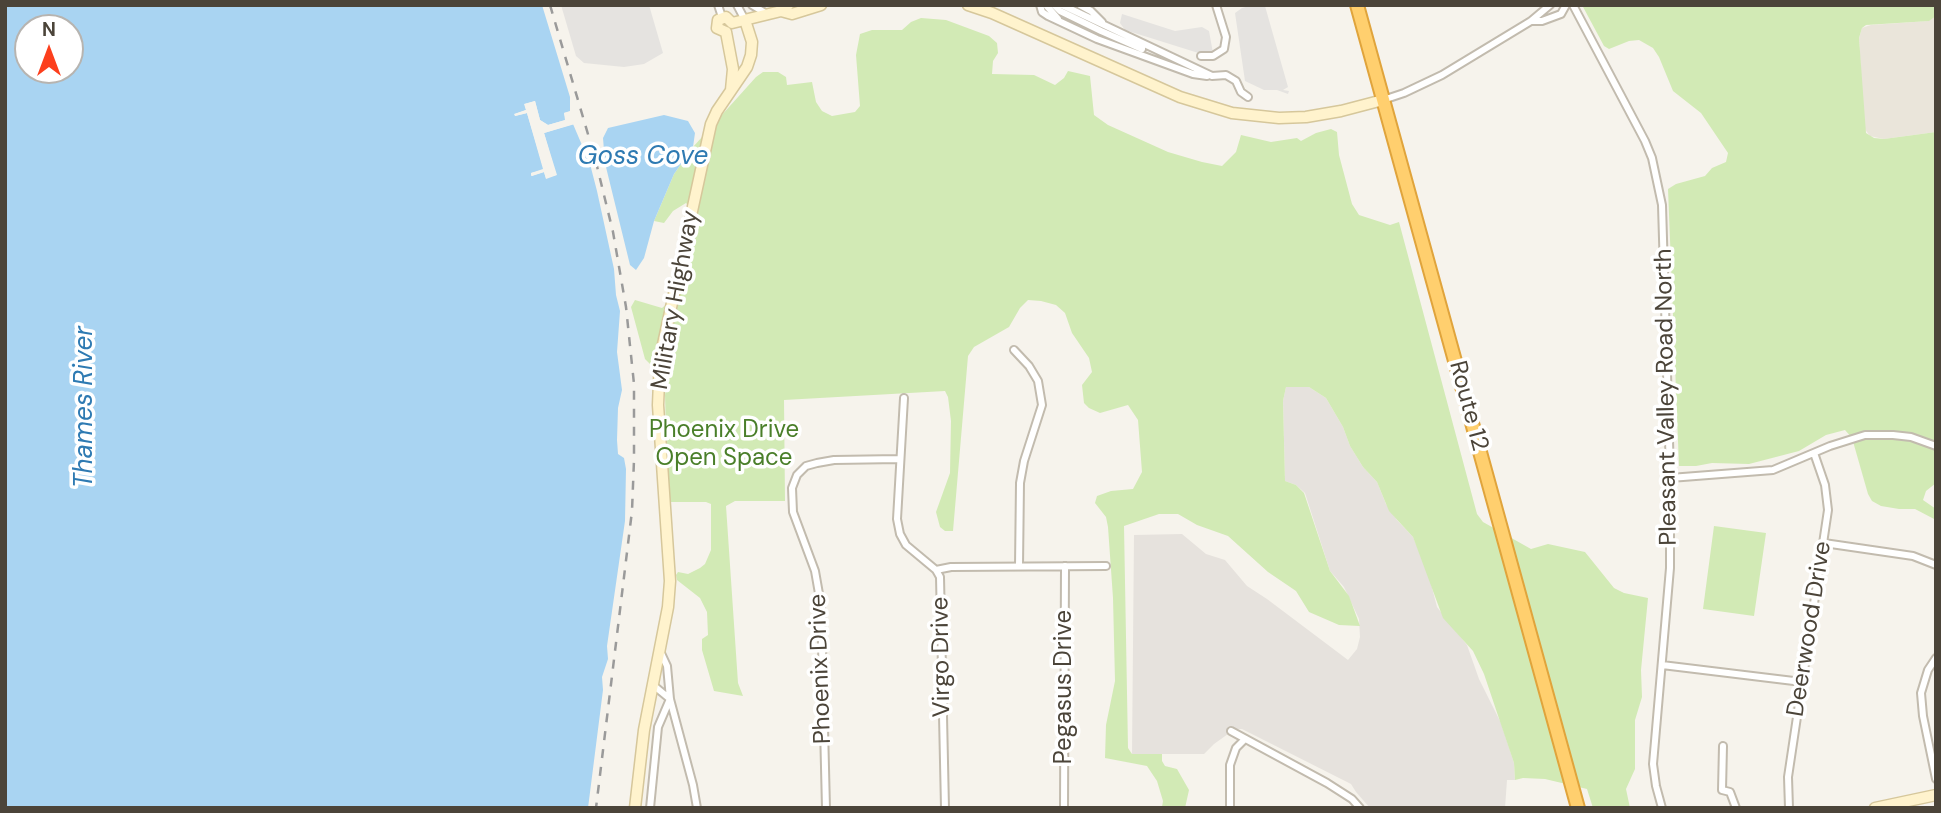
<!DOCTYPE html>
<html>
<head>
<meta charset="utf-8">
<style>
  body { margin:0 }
  #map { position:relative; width:1941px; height:813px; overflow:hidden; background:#f6f3ec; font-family:"DM Sans",sans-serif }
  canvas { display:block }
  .frame { position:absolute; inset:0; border:7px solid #4b4439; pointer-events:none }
  .north { position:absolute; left:14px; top:14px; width:70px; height:70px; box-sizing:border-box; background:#fff; border:2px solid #b7b4b0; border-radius:50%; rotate:0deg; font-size:19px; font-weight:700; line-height:28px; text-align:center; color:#4b4439 }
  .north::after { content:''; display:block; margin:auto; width:24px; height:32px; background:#fc3f1d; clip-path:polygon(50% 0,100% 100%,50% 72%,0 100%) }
</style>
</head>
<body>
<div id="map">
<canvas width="1941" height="813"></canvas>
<div class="frame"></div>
<div class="north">N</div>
</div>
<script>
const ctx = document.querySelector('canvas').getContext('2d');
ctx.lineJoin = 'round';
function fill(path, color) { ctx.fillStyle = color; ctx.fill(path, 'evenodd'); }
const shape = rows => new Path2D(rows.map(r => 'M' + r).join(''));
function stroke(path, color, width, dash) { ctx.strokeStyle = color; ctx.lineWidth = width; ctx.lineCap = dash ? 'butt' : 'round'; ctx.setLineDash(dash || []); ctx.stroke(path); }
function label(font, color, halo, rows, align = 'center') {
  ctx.font = font + ' "DM Sans",sans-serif'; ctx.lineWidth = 7; ctx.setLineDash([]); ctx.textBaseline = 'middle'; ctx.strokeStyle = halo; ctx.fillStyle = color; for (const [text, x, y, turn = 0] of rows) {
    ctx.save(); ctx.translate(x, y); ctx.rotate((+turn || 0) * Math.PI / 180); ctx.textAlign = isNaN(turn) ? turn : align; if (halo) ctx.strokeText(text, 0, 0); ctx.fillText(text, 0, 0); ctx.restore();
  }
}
const residential = shape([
  [1936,16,1936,132,1884,139,1870,136,1864,128,1859,38,1862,28,1871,25,1928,21]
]);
const industrial = shape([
  [1286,387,1309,387,1326,398,1343,427,1350,446,1363,467,1377,482,1386,504,1397,520,1413,537,1428,572,1437,607,1467,645,1479,679,1501,723,1514,763,1515,780,1507,780,1505,808,1370,808,1356,792,1351,784,1242,729,1235,729,1214,744,1204,754,1132,754,1134,535,1182,534,1206,554,1225,560,1247,586,1267,599,1348,660,1357,649,1360,637,1359,619,1344,587,1330,571,1305,493,1296,485,1285,481,1283,401]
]);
const green = shape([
  [1582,5,1936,5,1936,16,1929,21,1866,25,1862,28,1859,38,1866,133,1874,138,1884,139,1936,132,1936,483,1926,491,1923,500,1936,509,1936,520,1915,509,1899,509,1881,506,1872,501,1868,494,1852,438,1845,430,1826,435,1799,451,1749,464,1712,463,1696,466,1679,466,1668,189,1676,184,1705,176,1712,168,1726,162,1728,153,1701,113,1673,91,1659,57,1653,48,1639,40,1629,41,1609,49,1604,46],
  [921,18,946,20,989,36,997,43,998,53,993,61,992,74,1034,75,1055,85,1064,78,1068,71,1090,76,1094,115,1108,125,1168,152,1202,162,1222,166,1236,152,1241,135,1271,142,1297,138,1301,141,1316,133,1331,129,1337,132,1339,155,1352,204,1359,215,1390,225,1399,222,1477,514,1483,522,1531,549,1548,544,1585,552,1614,588,1624,593,1648,598,1641,670,1642,697,1635,720,1635,769,1626,789,1630,808,1593,808,1587,789,1545,779,1523,778,1515,780,1514,763,1484,674,1473,651,1443,618,1413,537,1389,511,1377,482,1363,467,1350,446,1343,427,1326,398,1309,387,1286,387,1283,401,1285,481,1296,485,1304,493,1330,571,1349,596,1360,626,1339,625,1309,612,1296,591,1268,572,1228,536,1197,525,1178,514,1159,514,1124,526,1128,748,1132,754,1162,754,1162,761,1165,766,1177,769,1189,790,1185,808,1158,808,1162,807,1163,801,1157,781,1147,766,1105,758,1106,725,1115,681,1113,598,1108,527,1106,517,1095,503,1097,496,1111,491,1133,489,1142,472,1138,420,1128,405,1100,413,1089,408,1084,403,1082,385,1092,372,1089,358,1072,333,1065,313,1056,305,1041,301,1028,300,1020,308,1009,327,974,347,968,356,953,531,945,531,940,527,936,512,950,473,951,421,948,397,945,391,784,400,785,501,735,501,726,506,738,683,743,696,714,691,702,650,702,639,708,635,707,612,700,598,677,580,676,575,678,572,688,574,700,568,705,564,711,550,711,504,706,502,668,502,665,395,667,381,645,359,631,307,635,300,662,308,676,296,695,213,686,203,673,211,664,223,654,221,674,174,693,147,756,77,763,72,778,72,786,77,787,85,812,82,816,102,822,111,832,116,855,112,860,106,856,55,860,34,872,30,902,30,911,22],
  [1714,526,1766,533,1754,616,1703,609]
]);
const parking = shape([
  [561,5,649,5,663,53,644,64,624,67,584,63,576,56],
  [1253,5,1265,6,1288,87,1283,90,1289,91,1288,94,1277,90,1264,90,1245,81,1235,13,1242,8],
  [1122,14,1175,31,1202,27,1209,31,1213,53,1208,56,1125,30,1120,23]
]);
const water = shape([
  [5,5,542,5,570,97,570,111,564,113,566,120,548,125,540,120,535,101,525,104,526,110,515,114,515,116,527,113,544,170,531,173,532,176,544,172,546,178,556,175,544,133,573,124,590,164,597,191,614,269,616,295,620,311,617,352,622,390,618,408,617,440,618,454,624,458,626,469,625,521,607,646,608,659,602,677,603,690,588,808,5,808],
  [28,28,70,28,70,70,28,70],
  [664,115,688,121,695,133,693,147,674,174,654,221,644,258,636,270,630,265,605,163,603,138,608,128]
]);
const pier = shape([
  [535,101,540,120,548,125,565,120,564,113,572,111,573,114,568,116,568,122,574,121,575,124,544,133,557,175,546,179,544,172,531,176,531,173,543,169,527,113,515,116,514,114,526,110,524,104]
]);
const street = shape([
  [718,5,722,17],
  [737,5,745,20],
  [752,5,767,14],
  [1040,5,1042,12,1048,16,1097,39,1193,74,1207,76],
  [1046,5,1058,19],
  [1054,5,1060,11,1101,31,1142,49],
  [1062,5,1212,76,1226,75,1236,81,1241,92,1248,97],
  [1080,5,1091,11,1102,22],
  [1573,5,1645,141,1652,158,1662,205,1670,474,1670,568,1653,764,1656,786,1662,808],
  [1531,21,1542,21,1561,14,1566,5],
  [1201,56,1213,56,1224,49,1226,37,1216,5],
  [1383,100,1404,93,1442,75,1531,21,1550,5],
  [1014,350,1029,366,1038,381,1042,405,1024,461,1020,483,1019,566],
  [904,398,897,519,900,534,906,545,936,570,940,577,945,808],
  [1670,478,1773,470,1830,446,1865,435,1893,435,1911,437,1936,446],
  [1824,543,1913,556,1936,565],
  [936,570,951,567,1106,566],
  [660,651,667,666,670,699,693,785,697,808],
  [1936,658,1928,670,1921,693,1923,716,1936,779],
  [1662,665,1802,682],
  [653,685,670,699],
  [1231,731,1327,783,1352,799,1360,808],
  [1723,746,1722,790,1730,792,1736,808],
  [650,808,658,727,670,699],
  [826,808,821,605,815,571,793,512,792,488,797,475,806,466,817,463,834,460,899,459],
  [1064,808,1065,566],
  [1230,808,1230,765,1236,748,1244,740],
  [1789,808,1788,777,1828,510,1825,485,1814,453]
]);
const secondary = shape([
  [968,5,992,13,1180,97,1232,113,1279,118,1306,117,1341,111,1383,100],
  [781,11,792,14,821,5],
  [732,23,781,11,788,5],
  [726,32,733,69,731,90],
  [726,32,717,28,718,20,726,17,732,23],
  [635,808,644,730,668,607,670,581,658,405,660,358,711,124,717,111,747,67,751,55,752,42,745,20],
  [1875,808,1936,795]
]);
const highway = shape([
  [1357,5,1578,808]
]);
const rail = shape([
  [550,5,595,158,613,232,626,307,634,384,634,460,632,511,596,808]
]);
const streetNames = [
  ["Military Highway",676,300,-80],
  ["Pleasant Valley Road North",1667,397,-91],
  ["Route 12",1468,406,75],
  ["Deerwood Drive",1810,629,-81],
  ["Virgo Drive",942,657,-91],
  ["Phoenix Drive",821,669,-92],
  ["Pegasus Drive",1065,687,-90]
];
const parkNames = [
  ["Phoenix Drive",724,431],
  ["Open Space",724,459]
];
const waterNames = [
  ["Goss Cove",643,157],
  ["Thames River",85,407,-90]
];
fill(residential, '#eae5da');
fill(industrial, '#e6e2dd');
fill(green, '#d2eab5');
fill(parking, '#e5e3e0');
fill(water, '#a9d4f2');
fill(pier, '#f6f3ec');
stroke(street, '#c2bbae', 10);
stroke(secondary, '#d6c79b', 13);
stroke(highway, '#e0a43c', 16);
stroke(street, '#fff', 6);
stroke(secondary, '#fff3cd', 10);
stroke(highway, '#ffcf6e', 12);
stroke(rail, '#9a9a9a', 2.5, [9, 9]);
label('24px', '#4b4439', '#fff', streetNames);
label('24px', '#4a7f2a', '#fff', parkNames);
label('italic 26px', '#2e7ab2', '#fff', waterNames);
</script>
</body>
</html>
